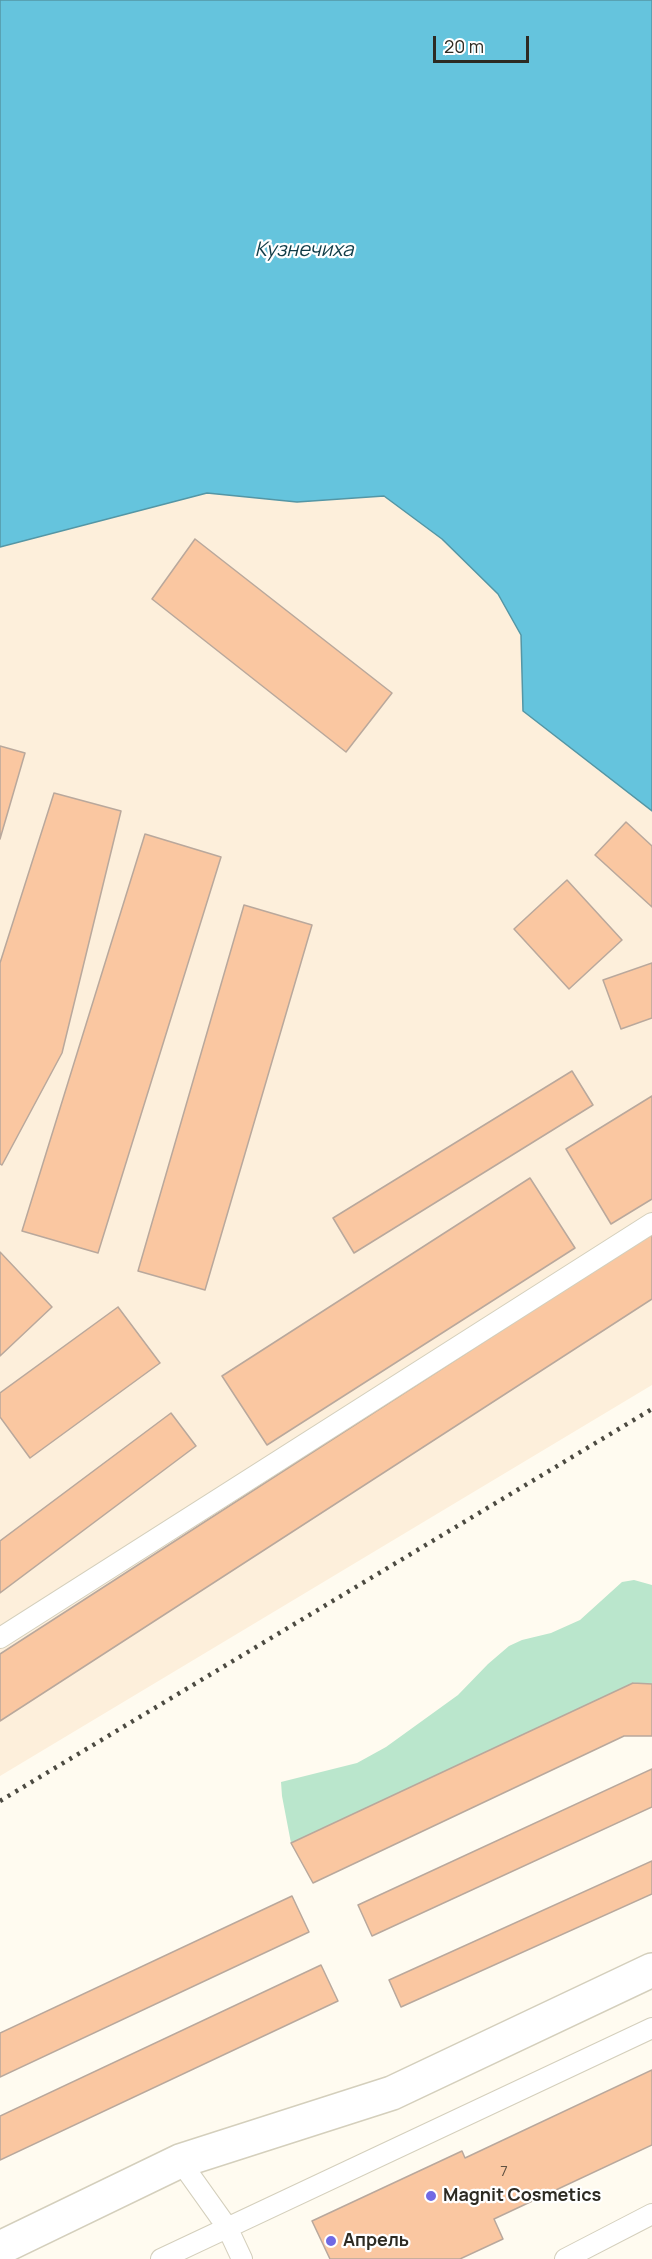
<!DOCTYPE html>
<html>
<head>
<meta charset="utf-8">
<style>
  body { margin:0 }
  #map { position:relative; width:652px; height:2259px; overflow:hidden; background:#fffbf0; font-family:Manrope,sans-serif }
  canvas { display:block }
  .scale { position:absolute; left:433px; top:36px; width:96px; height:27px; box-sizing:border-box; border:3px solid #2d2b23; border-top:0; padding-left:8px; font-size:18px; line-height:21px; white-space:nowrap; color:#2d2b23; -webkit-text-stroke:4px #fff; paint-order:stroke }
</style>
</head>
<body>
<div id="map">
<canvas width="652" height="2259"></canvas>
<div class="scale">20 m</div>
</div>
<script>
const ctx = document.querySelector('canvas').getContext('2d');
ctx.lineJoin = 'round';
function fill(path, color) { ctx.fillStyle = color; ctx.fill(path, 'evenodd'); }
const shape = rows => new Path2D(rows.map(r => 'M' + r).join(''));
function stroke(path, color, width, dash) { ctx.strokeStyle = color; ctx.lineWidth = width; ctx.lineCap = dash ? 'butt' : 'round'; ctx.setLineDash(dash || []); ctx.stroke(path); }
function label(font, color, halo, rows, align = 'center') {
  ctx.font = font + ' Manrope,sans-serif'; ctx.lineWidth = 4.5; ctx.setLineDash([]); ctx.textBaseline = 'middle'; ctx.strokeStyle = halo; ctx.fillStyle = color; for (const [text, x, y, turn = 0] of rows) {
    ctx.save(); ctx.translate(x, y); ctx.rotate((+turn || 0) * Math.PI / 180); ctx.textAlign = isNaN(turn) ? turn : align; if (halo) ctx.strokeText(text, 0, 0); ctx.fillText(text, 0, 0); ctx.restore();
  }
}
const industrial = shape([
  [207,493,297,502,384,496,442,539,498,594,521,635,524,711,652,811,652,1385,0,1776,0,547]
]);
const green = shape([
  [634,1580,652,1585,652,1684,633,1683,291,1843,282,1796,281,1782,357,1763,386,1747,458,1695,488,1664,509,1646,522,1640,551,1633,580,1620,622,1582]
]);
const water = shape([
  [0,0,652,0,652,811,523,711,521,635,498,594,442,539,384,496,297,502,207,493,0,547,0,0]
]);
const building = shape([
  [195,539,392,693,346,752,152,599,195,539],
  [0,746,25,753,0,839,0,746],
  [54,793,121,811,62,1053,2,1165,0,1164,0,963,54,793],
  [626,822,652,846,652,907,595,855,626,822],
  [145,834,221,857,98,1253,22,1231,145,834],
  [567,880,622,940,569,989,514,929,567,880],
  [244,905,312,925,205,1290,138,1271,244,905],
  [652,963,652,1018,621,1029,603,980,652,963],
  [572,1071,593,1105,354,1253,333,1218,572,1071],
  [652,1096,652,1199,611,1224,566,1149,652,1096],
  [530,1178,575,1248,267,1445,222,1376,530,1178],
  [652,1233,652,1299,0,1721,0,1654,652,1233],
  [0,1252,52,1307,0,1356,0,1252],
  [118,1307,160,1363,30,1458,0,1417,0,1393,118,1307],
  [171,1413,196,1446,0,1593,0,1541,171,1413],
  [633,1683,652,1684,652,1736,624,1736,313,1883,291,1843,633,1683],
  [652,1769,652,1807,372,1936,358,1905,652,1769],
  [652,1861,652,1894,401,2007,389,1980,652,1861],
  [292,1896,309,1932,0,2077,0,2033,292,1896],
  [321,1965,338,2001,0,2160,0,2116,321,1965],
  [652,2070,652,2145,494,2219,503,2239,460,2259,330,2259,312,2221,462,2151,465,2158,652,2070]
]);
const lane = shape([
  [0,1638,652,1223],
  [180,2161,227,2227,242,2259],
  [161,2259,652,2028],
  [565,2259,652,2214]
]);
const street = shape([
  [0,2248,180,2161,392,2093,652,1970]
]);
const rail = shape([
  [0,1801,652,1409]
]);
const markers = [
  [431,2196,6,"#7069e4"],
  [331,2241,6,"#7069e4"]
];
const numberNames = [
  ["7",504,2172]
];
const poiNames = [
  ["Magnit Cosmetics",443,2196],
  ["Апрель",343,2241]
];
const waterNames = [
  ["Кузнечиха",304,250]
];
fill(industrial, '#fdefdb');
fill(green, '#bae6cc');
fill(water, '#65c4dd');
stroke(water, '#5496a5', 1.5);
fill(building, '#fac7a1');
stroke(building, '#b9a89c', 1.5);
stroke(lane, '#d4cfbc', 22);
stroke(street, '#d4cfbc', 36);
stroke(lane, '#fff', 20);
stroke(street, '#fff', 33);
stroke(rail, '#4c4a41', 4.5, [3, 6]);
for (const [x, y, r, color] of markers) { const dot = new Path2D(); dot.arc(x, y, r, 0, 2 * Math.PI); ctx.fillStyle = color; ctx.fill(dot); stroke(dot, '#fff', 2); }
label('15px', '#605242', null, numberNames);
label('bold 18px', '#2d2b23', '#fff', poiNames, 'left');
label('italic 20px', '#103c47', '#fff', waterNames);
</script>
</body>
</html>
